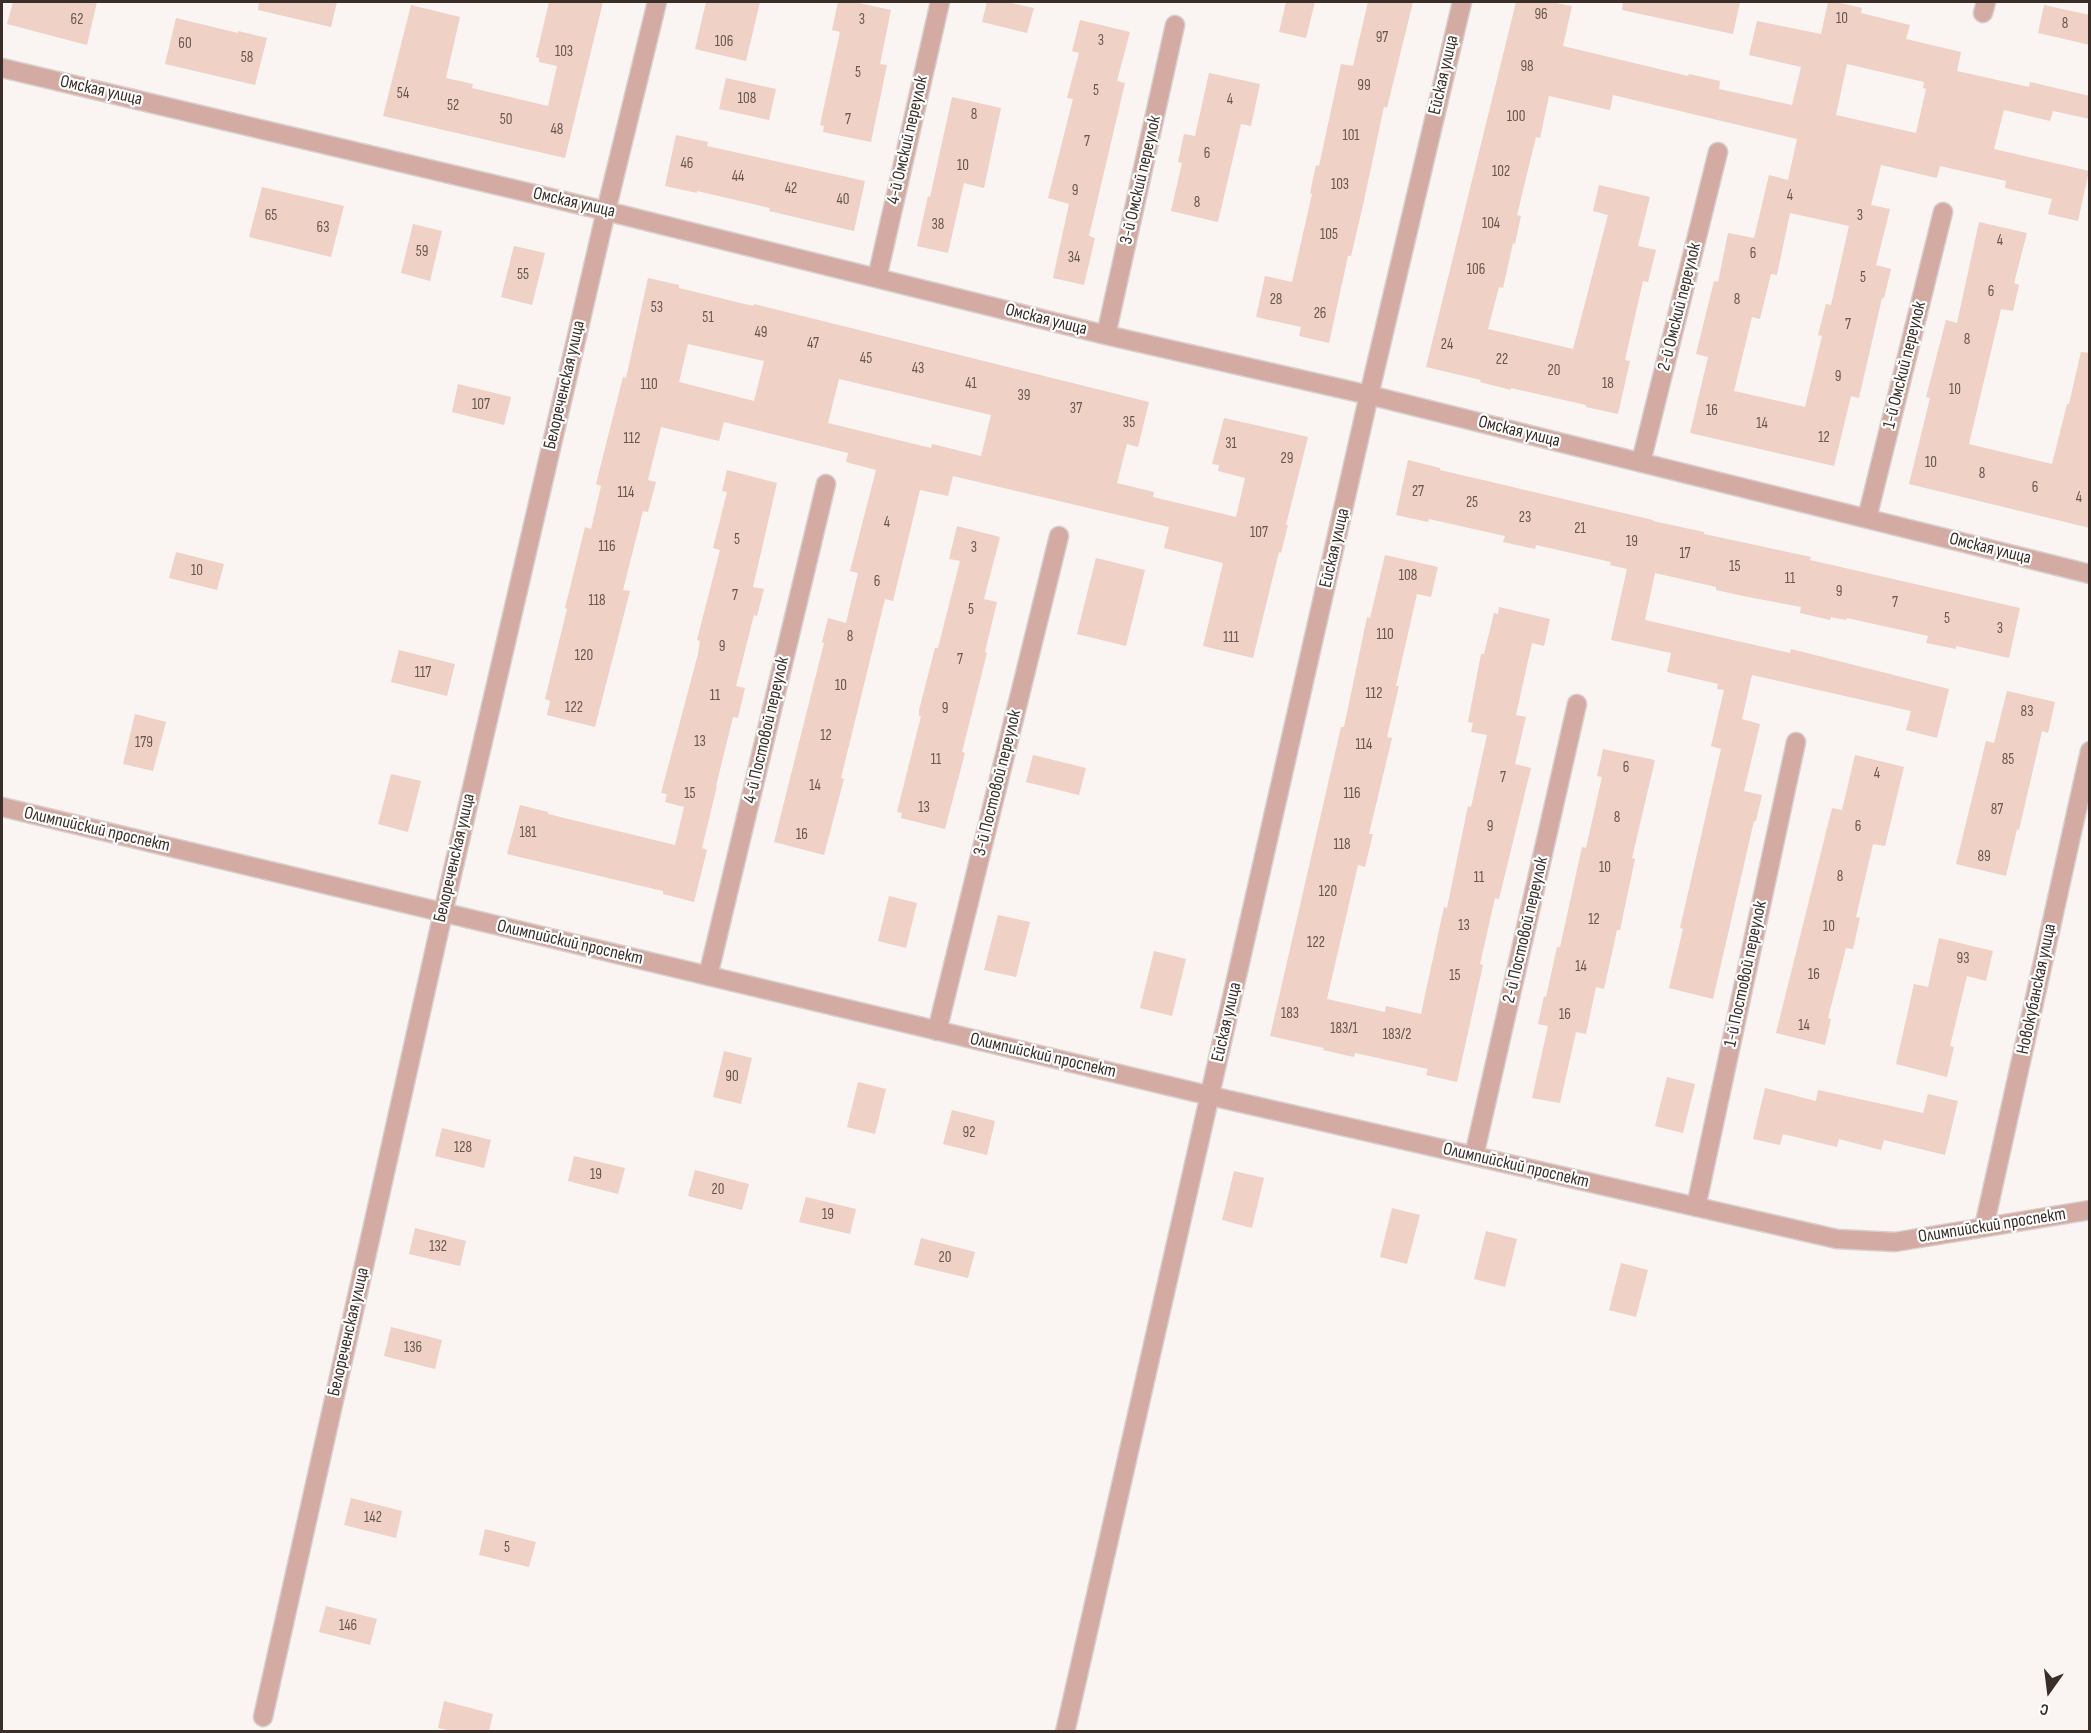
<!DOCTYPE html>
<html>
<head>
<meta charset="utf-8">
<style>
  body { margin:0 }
  #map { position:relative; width:2091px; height:1733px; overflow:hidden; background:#faf4f2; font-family:"Sofia Sans Condensed",sans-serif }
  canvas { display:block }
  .frame { position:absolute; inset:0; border:3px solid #3a2e29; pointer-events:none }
  .north { position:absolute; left:2019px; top:1661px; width:60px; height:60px; -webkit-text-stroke:4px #fff; paint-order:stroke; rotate:194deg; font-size:16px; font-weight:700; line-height:24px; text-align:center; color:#3a2e29 }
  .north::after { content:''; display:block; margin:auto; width:21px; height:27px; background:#3a2e29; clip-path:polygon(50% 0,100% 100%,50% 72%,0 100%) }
</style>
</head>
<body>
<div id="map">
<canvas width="2091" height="1733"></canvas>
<div class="frame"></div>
<div class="north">С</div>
</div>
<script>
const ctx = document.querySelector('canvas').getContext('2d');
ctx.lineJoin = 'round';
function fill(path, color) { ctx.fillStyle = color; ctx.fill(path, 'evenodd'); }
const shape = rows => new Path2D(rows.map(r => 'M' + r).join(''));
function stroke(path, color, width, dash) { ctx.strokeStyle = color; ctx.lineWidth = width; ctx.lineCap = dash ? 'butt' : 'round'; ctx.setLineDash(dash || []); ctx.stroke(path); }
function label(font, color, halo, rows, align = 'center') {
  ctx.font = font + ' "Sofia Sans Condensed",sans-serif'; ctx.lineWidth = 4.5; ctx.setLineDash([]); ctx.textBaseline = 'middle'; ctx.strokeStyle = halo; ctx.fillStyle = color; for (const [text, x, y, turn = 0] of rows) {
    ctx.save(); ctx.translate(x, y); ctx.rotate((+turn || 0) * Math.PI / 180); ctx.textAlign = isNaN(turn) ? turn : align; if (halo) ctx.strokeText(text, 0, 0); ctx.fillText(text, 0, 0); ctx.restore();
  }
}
const building = shape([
  [13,2,97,2,87,45,7,24],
  [259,2,337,2,331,27,258,10],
  [549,2,603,2,565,158,383,116,411,5,460,17,446,78,473,84,472,88,548,106,557,66,539,62,539,58,536,57],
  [706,2,760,2,746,61,695,49],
  [838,2,854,2,891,10,880,64,887,65,871,142,823,132,824,126,820,125,840,32,832,30],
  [987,2,1006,2,1034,8,1027,33,982,22],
  [1286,2,1315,2,1306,38,1279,32],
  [1368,2,1413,2,1387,108,1384,107,1363,205,1351,256,1348,256,1329,343,1299,336,1301,327,1256,317,1265,276,1292,282,1312,194,1310,193,1316,165,1319,166,1341,64,1353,66],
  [1516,2,1551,2,1572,6,1563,46,1688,76,1689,74,1720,81,1719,89,1792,105,1801,67,1749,55,1757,21,1821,34,1828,2,1836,2,1862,8,1861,13,1910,25,1906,39,1961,52,1957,71,2029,87,2030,82,2090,96,2090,119,2053,111,2050,121,2004,110,1994,149,2089,171,2078,221,2048,214,2052,199,2005,188,2006,181,1940,166,1937,178,1881,165,1871,205,1890,209,1876,265,1891,269,1884,298,1882,298,1859,398,1851,396,1834,466,1690,433,1708,357,1696,354,1714,281,1718,282,1728,233,1754,238,1769,175,1788,180,1797,139,1613,95,1610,110,1549,96,1540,138,1536,137,1517,215,1521,216,1515,244,1513,243,1503,288,1499,287,1488,329,1573,349,1608,215,1593,211,1599,185,1650,197,1638,246,1656,250,1648,282,1643,281,1625,360,1630,361,1618,414,1586,407,1586,405,1511,388,1511,390,1480,382,1481,380,1426,367],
  [1847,64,1924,82,1923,88,1926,89,1916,133,1836,115],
  [1790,213,1849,226,1831,305,1826,304,1818,335,1822,336,1805,407,1734,391,1752,317,1760,319,1771,274,1777,275],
  [1623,2,1740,2,1733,34,1622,10],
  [2044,5,2090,15,2090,45,2038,33],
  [176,18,238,33,238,31,267,38,255,85,165,64],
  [1080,20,1130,32,1117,81,1125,83,1089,236,1095,238,1084,285,1053,278,1069,204,1048,198,1073,99,1067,98,1079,53,1072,51],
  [1209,73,1260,84,1251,126,1241,124,1218,222,1171,211,1182,163,1178,162,1184,134,1195,136],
  [726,78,776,89,769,120,719,109],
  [952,97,1001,108,984,188,964,183,948,253,917,246,928,196,930,197],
  [676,135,708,142,707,146,865,181,854,231,769,211,770,208,697,191,697,193,665,186],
  [262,187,344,206,331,257,249,237],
  [1979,222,2027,233,2014,283,2019,285,2013,311,2001,309,1969,444,2052,464,2067,404,2069,404,2081,352,2090,353,2090,528,1909,484,1930,398,1926,397,1946,320,1957,323],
  [413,224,442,231,430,281,401,273],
  [514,246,545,253,532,305,501,297],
  [648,278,679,285,679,288,753,306,754,304,1149,402,1138,447,1127,444,1117,483,1154,492,1153,497,1236,517,1245,478,1218,471,1219,465,1212,464,1224,418,1308,437,1286,525,1288,525,1281,553,1279,552,1253,658,1203,646,1223,563,1164,548,1169,527,953,476,948,496,920,490,893,601,885,599,841,778,844,779,824,855,774,842,824,643,822,642,828,618,846,623,858,573,850,571,876,470,846,462,848,453,724,422,719,441,661,427,648,480,656,482,648,512,643,511,623,590,630,591,595,727,547,715,550,701,545,699,567,609,565,608,585,527,591,529,601,486,596,484,623,377,626,378],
  [688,344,764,361,754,401,679,382],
  [839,379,991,415,981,456,932,444,931,448,828,423],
  [458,384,511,397,504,425,452,412],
  [1408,460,1440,468,1440,470,1653,520,1653,521,1704,532,1704,534,1811,557,1810,560,2020,608,2009,658,1956,646,1956,649,1926,643,1928,636,1847,618,1846,620,1831,617,1830,620,1800,613,1801,607,1743,596,1716,590,1716,587,1655,573,1645,620,1790,653,1791,649,1949,689,1937,738,1906,730,1911,711,1752,675,1742,719,1760,724,1744,791,1762,795,1756,821,1754,821,1713,999,1669,988,1683,929,1680,928,1721,749,1711,746,1724,690,1717,689,1718,684,1667,672,1671,653,1611,640,1627,569,1610,565,1611,562,1536,545,1535,549,1503,542,1505,536,1429,519,1428,522,1396,515],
  [727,470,777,483,753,587,764,589,757,616,754,615,736,686,745,688,738,718,733,717,716,786,717,786,702,848,707,850,694,902,663,894,663,891,507,854,520,805,548,812,548,814,675,845,684,807,665,802,667,794,661,793,698,654,700,641,697,640,720,550,713,548,727,492,722,491],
  [957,526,1000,537,984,599,997,602,985,652,987,653,962,752,965,753,945,829,901,818,902,813,897,812,921,716,919,716,919,710,935,648,938,648,960,561,949,559],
  [176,552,224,564,217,590,169,578],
  [1385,555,1438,567,1431,597,1417,594,1396,686,1399,686,1387,737,1392,738,1369,834,1373,834,1365,867,1358,865,1327,999,1385,1012,1386,1006,1421,1014,1444,907,1447,908,1468,806,1471,807,1487,735,1471,732,1473,723,1468,722,1481,654,1484,654,1494,613,1498,614,1499,607,1550,619,1544,646,1532,643,1516,715,1526,717,1515,764,1531,768,1499,899,1495,898,1480,964,1483,965,1457,1082,1426,1075,1428,1069,1355,1053,1354,1057,1323,1050,1324,1048,1270,1036,1341,727,1344,727,1367,617,1370,618],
  [1096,558,1145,570,1126,646,1077,634],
  [399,650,455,664,447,696,391,682],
  [2007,691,2055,702,2048,733,2042,731,2019,830,2017,829,2006,876,1956,864,1986,741,1994,743],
  [135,714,166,722,153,771,123,764],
  [1603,749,1655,760,1632,858,1635,859,1625,906,1620,930,1617,930,1604,989,1596,987,1586,1034,1576,1032,1560,1103,1532,1098,1548,1026,1538,1024,1544,996,1546,997,1557,947,1560,947,1582,847,1586,848,1602,777,1597,776],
  [1033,755,1086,768,1079,795,1026,782],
  [1855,755,1904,767,1885,846,1873,844,1856,917,1860,918,1853,949,1846,948,1828,1018,1831,1019,1825,1045,1776,1033,1832,808,1842,810],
  [391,774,421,781,408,832,378,824],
  [889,896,917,903,906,948,878,941],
  [998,915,1030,922,1016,977,984,970],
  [1939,938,1993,951,1986,981,1967,976,1950,1046,1954,1047,1947,1077,1896,1064,1914,984,1928,987],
  [1154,951,1186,959,1172,1016,1140,1008],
  [724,1051,752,1058,741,1104,713,1097],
  [1667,1077,1695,1084,1683,1133,1655,1126],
  [858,1082,886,1089,875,1134,847,1127],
  [1765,1088,1816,1101,1818,1090,1923,1113,1928,1094,1958,1101,1945,1155,1884,1140,1881,1150,1839,1139,1837,1147,1783,1134,1780,1145,1753,1139],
  [952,1110,995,1121,987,1155,943,1144],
  [442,1128,491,1140,484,1168,435,1156],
  [574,1156,625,1168,618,1194,568,1181],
  [695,1170,749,1184,742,1210,688,1196],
  [1234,1171,1264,1178,1252,1228,1222,1220],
  [806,1197,856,1209,850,1234,799,1222],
  [1392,1208,1420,1215,1407,1264,1380,1257],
  [415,1228,466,1241,460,1266,409,1254],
  [1486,1231,1517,1239,1505,1287,1474,1279],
  [921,1238,975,1252,968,1278,914,1265],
  [1621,1263,1648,1270,1636,1317,1609,1310],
  [391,1327,442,1340,435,1369,384,1356],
  [351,1498,402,1511,396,1538,344,1525],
  [485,1529,536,1542,529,1567,479,1555],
  [326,1606,377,1619,370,1645,319,1632],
  [444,1701,493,1714,489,1731,453,1731,438,1728]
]);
const street = shape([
  [1983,13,1986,2],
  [2,68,606,211,1106,335,1369,395,2090,574],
  [877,278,940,2],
  [1106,335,1175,25],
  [1641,462,1718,152],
  [1867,518,1943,212],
  [2,807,1211,1096,1837,1239,1895,1242,2090,1210],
  [708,976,826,484],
  [937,1031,1059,536],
  [1474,1156,1577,704],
  [1696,1207,1796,742],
  [1984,1227,2090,751],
  [263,1717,443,913,606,211,657,2],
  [1065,1732,1369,395,1462,2]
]);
const numberNames = [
  ["96",1541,15],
  ["10",1842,19],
  ["62",77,20],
  ["3",862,20],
  ["8",2065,24],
  ["97",1382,38],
  ["3",1101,41],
  ["106",724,42],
  ["60",185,44],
  ["103",564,52],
  ["58",247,58],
  ["98",1527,67],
  ["5",858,73],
  ["99",1364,86],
  ["5",1096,91],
  ["54",403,94],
  ["108",747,99],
  ["4",1230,100],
  ["52",453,106],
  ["8",974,115],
  ["100",1516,117],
  ["50",506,120],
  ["7",848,120],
  ["48",557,130],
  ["101",1351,136],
  ["7",1087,142],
  ["6",1207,154],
  ["46",687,164],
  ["10",963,166],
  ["102",1501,172],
  ["44",738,177],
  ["103",1340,185],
  ["42",791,189],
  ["9",1075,191],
  ["4",1790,196],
  ["40",843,200],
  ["8",1197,203],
  ["65",271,216],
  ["3",1860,216],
  ["104",1491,224],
  ["38",938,225],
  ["63",323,228],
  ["105",1329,235],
  ["4",2000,241],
  ["59",422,252],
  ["6",1753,254],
  ["34",1074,258],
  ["106",1476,270],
  ["55",523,275],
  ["5",1863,278],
  ["6",1991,292],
  ["28",1276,300],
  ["8",1737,300],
  ["53",657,308],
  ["26",1320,314],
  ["51",708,318],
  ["7",1848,325],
  ["49",761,333],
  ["8",1967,340],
  ["47",813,344],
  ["24",1447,345],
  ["45",866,359],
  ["22",1502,360],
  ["43",918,369],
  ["20",1554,371],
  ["9",1838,377],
  ["41",971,384],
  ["18",1608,384],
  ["110",649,385],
  ["10",1955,390],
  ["39",1024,396],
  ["107",481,405],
  ["37",1076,409],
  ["16",1712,411],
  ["35",1129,423],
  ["14",1762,424],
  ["12",1824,438],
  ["112",632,439],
  ["31",1231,444],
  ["29",1287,459],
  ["10",1931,463],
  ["8",1982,474],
  ["6",2035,488],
  ["27",1418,492],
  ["114",626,493],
  ["4",2079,498],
  ["25",1472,503],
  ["23",1525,518],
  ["4",887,523],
  ["21",1580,529],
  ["107",1259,533],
  ["5",737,540],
  ["19",1632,542],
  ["116",607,547],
  ["3",974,548],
  ["17",1685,554],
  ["15",1735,567],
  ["10",197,571],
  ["108",1408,576],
  ["11",1790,579],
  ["6",877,582],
  ["9",1839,592],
  ["7",735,596],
  ["118",597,601],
  ["7",1895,603],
  ["5",971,610],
  ["5",1947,619],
  ["3",2000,629],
  ["110",1385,635],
  ["8",850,637],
  ["111",1231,638],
  ["9",722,647],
  ["120",584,656],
  ["7",960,660],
  ["117",423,673],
  ["10",841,686],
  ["112",1374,694],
  ["11",715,696],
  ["122",574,708],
  ["9",945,709],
  ["83",2027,712],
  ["12",826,736],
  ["13",700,742],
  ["179",144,743],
  ["114",1364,745],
  ["11",936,760],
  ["85",2008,760],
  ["6",1626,768],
  ["4",1877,774],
  ["7",1503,778],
  ["14",815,786],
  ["15",690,794],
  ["116",1352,794],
  ["13",924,808],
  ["87",1997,810],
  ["8",1617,818],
  ["9",1490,827],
  ["6",1858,827],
  ["181",528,833],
  ["16",802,835],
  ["118",1342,845],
  ["89",1984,857],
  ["10",1605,868],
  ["8",1840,877],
  ["11",1479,878],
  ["120",1328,892],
  ["12",1594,920],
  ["13",1464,926],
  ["10",1829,927],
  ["122",1316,943],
  ["93",1963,959],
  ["14",1581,967],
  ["16",1814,975],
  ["15",1455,976],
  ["183",1290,1014],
  ["16",1565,1015],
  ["14",1804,1026],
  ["183/1",1344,1029],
  ["183/2",1397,1035],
  ["90",732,1077],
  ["92",969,1133],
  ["128",463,1148],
  ["19",596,1175],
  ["20",718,1190],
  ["19",828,1215],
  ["132",438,1247],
  ["20",945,1258],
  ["136",413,1348],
  ["142",373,1518],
  ["5",507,1548],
  ["146",348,1626]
];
const streetNames = [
  ["Ейская улица",1444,75,-77],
  ["Омская улица",101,91,13],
  ["4-й Омский переулок",908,140,-77],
  ["3-й Омский переулок",1141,180,-77],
  ["Омская улица",574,203,13],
  ["2-й Омский переулок",1680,307,-76],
  ["Омская улица",1046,320,14],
  ["1-й Омский переулок",1905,365,-76],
  ["Белореченская улица",565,385,-77],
  ["Омская улица",1519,432,14],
  ["Ейская улица",1335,548,-77],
  ["Омская улица",1990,549,14],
  ["4-й Постовой переулок",767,730,-77],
  ["3-й Постовой переулок",998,783,-76],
  ["Олимпийский проспект",97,830,13],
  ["Белореченская улица",455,858,-77],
  ["2-й Постовой переулок",1526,930,-77],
  ["Олимпийский проспект",570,943,13],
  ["1-й Постовой переулок",1746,974,-78],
  ["Новокубанская улица",2037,989,-78],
  ["Ейская улица",1227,1022,-77],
  ["Олимпийский проспект",1043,1056,13],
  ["Олимпийский проспект",1516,1166,13],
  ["Олимпийский проспект",1992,1226,-9],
  ["Белореченская улица",349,1332,-77]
];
fill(building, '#efd1c5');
stroke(street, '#d7d0ce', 21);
stroke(street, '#d4aba3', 18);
label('15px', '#675750', null, numberNames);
label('18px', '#3a2e29', '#fff', streetNames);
</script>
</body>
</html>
